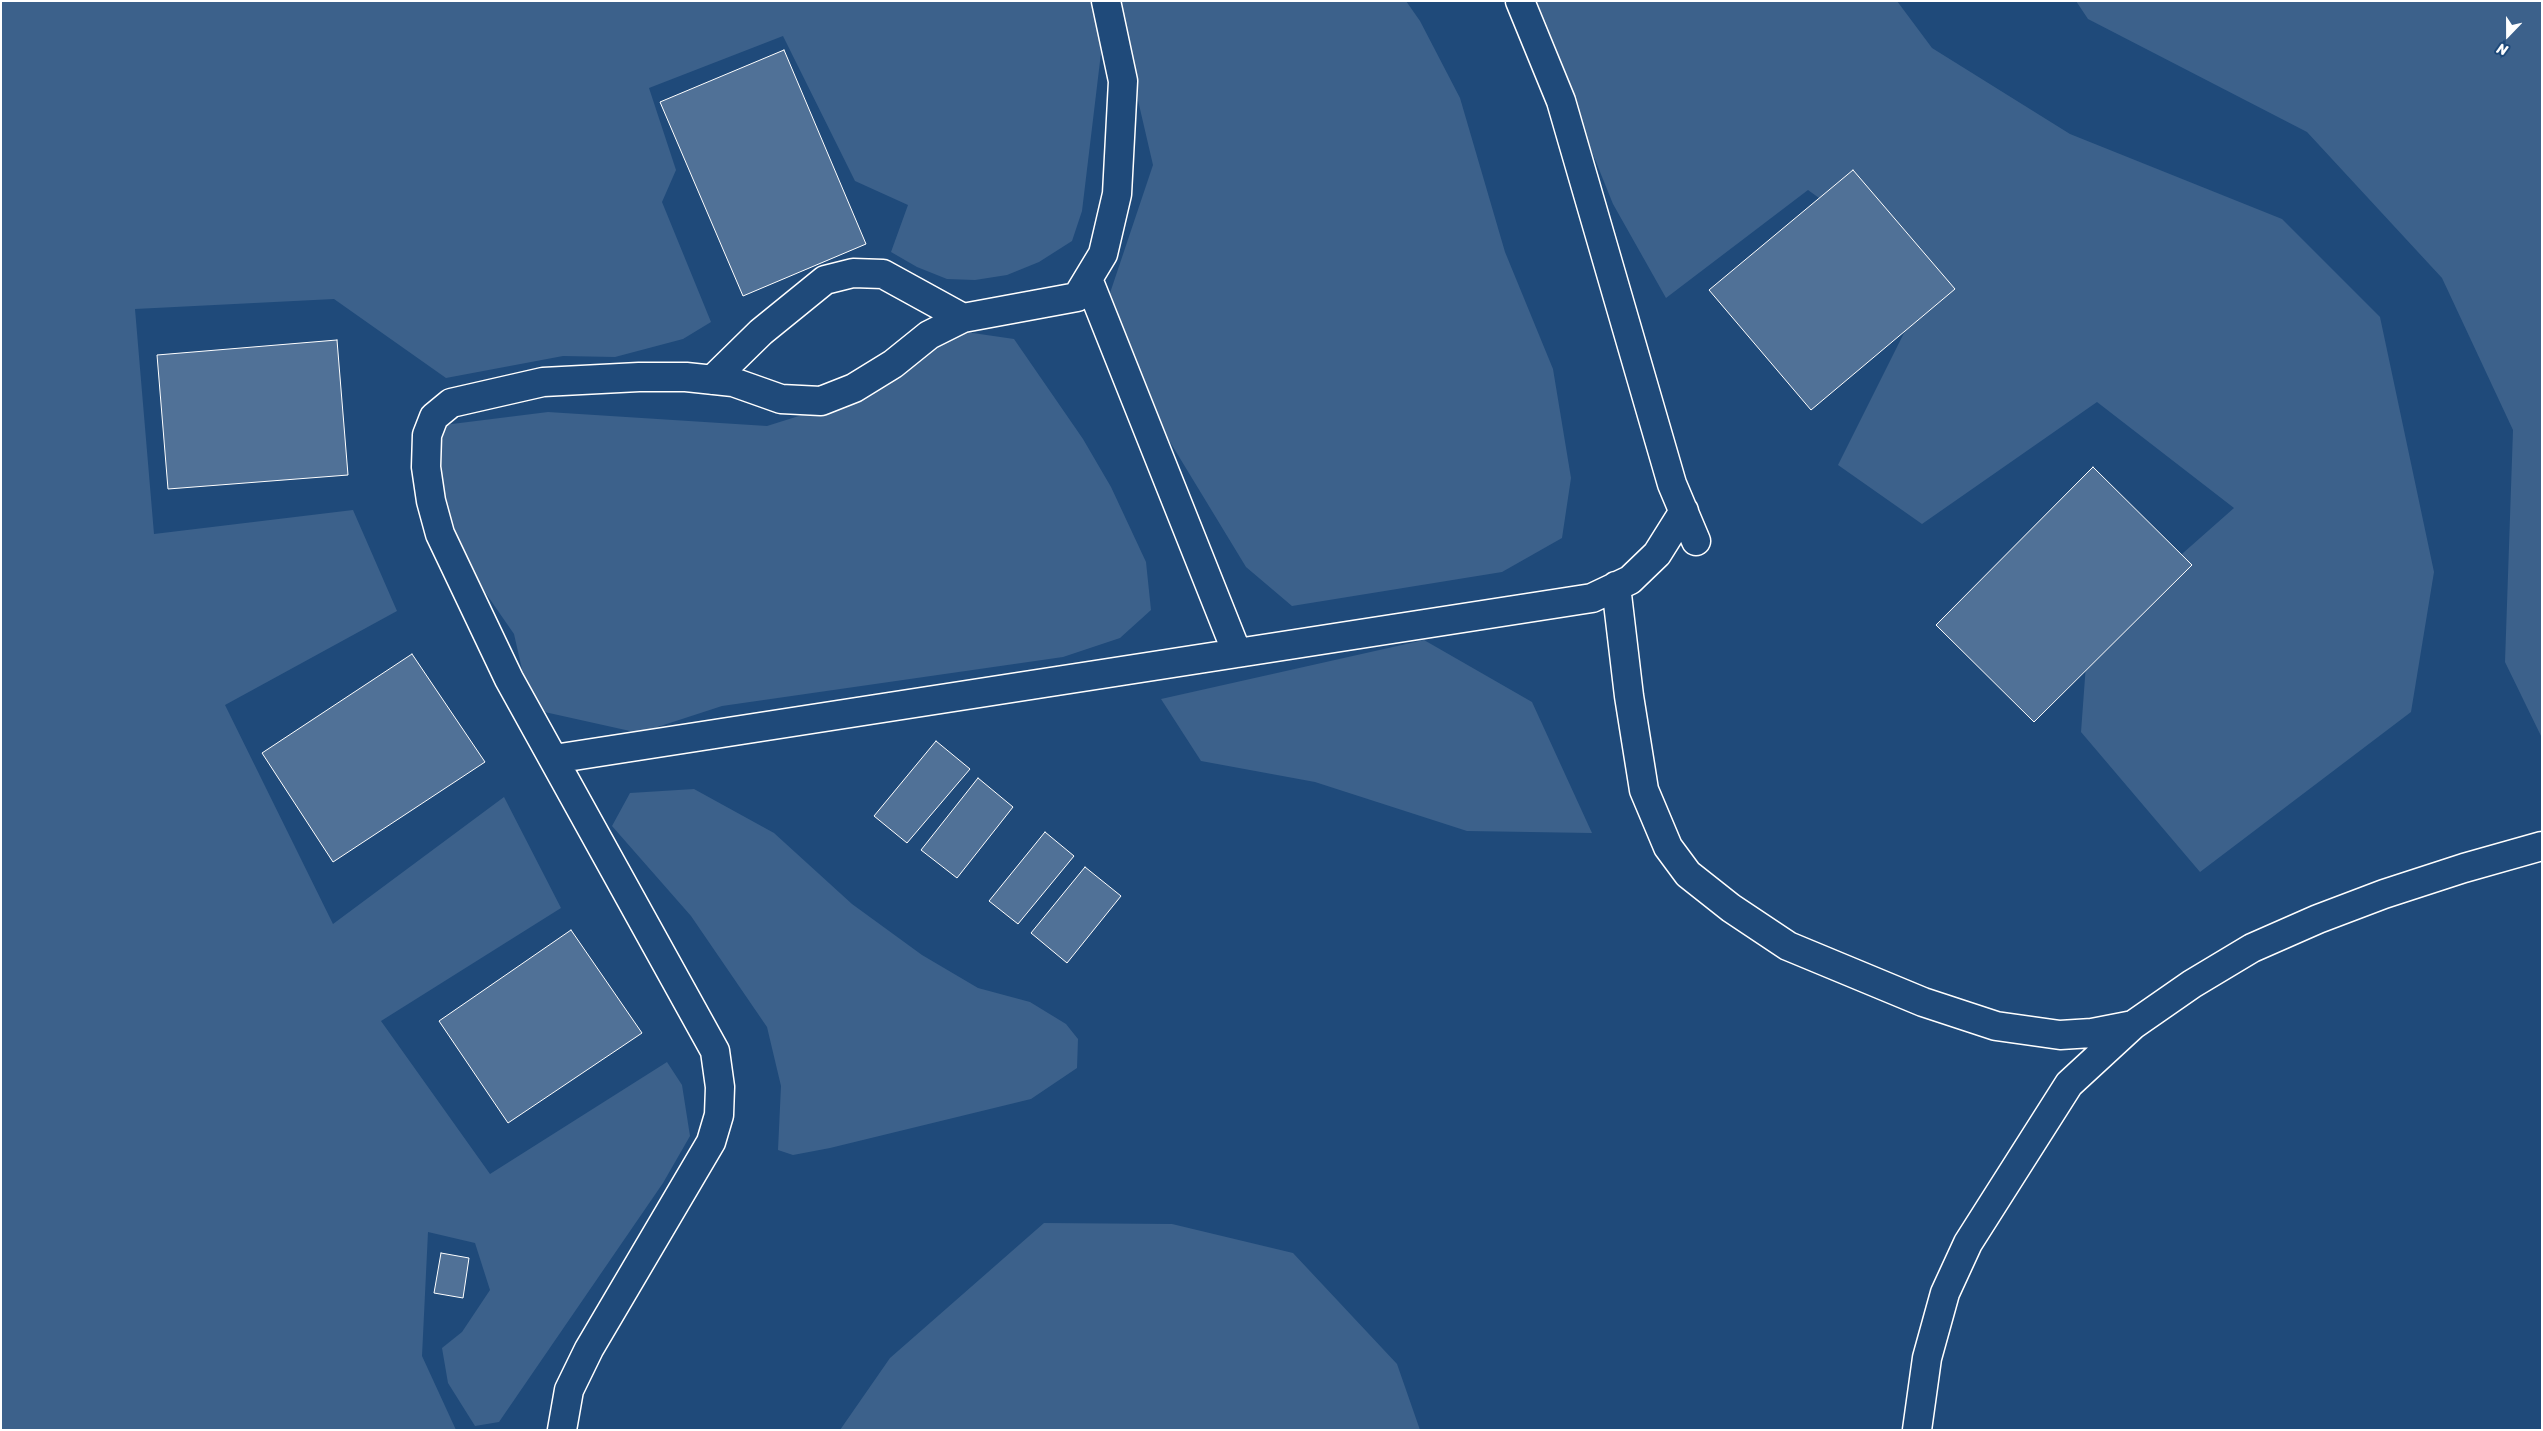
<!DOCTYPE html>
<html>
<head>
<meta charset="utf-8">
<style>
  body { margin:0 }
  #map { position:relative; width:2543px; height:1431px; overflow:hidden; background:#1f4a7a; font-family:Sriracha,sans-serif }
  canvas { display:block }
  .frame { position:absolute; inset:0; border:2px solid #fff; pointer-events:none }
  .north { position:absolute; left:2483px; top:10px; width:50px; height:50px; -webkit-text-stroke:4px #1f4a7a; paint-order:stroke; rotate:202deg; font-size:14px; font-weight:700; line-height:20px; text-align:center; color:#fff }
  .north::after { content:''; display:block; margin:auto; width:18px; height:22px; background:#fff; clip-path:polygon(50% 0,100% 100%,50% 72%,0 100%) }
</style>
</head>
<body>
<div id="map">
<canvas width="2543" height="1431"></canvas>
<div class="frame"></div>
<div class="north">N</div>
</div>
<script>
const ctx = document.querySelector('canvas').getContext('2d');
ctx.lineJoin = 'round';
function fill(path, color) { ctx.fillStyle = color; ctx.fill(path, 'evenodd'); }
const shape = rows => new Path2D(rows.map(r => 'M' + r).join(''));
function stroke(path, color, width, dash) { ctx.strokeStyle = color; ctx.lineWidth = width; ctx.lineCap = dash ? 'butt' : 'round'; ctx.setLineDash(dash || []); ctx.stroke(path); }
const green = shape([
  [1,1,1091,1,1097,13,1101,53,1082,211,1072,241,1039,262,1007,275,975,280,947,279,917,267,891,252,908,205,855,181,783,36,649,88,676,170,662,202,711,322,683,339,615,357,563,356,446,378,334,299,135,309,154,534,353,510,397,611,225,705,333,924,504,797,561,908,381,1021,490,1174,667,1062,682,1085,690,1136,663,1183,499,1422,475,1426,448,1383,442,1348,462,1332,490,1290,475,1243,428,1232,422,1356,456,1430,1,1430],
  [1115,1,1406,1,1420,21,1460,98,1505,252,1553,369,1571,478,1562,538,1502,572,1292,606,1246,567,1133,381,1107,302,1153,165],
  [1531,1,1897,1,1932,48,2070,134,2282,219,2380,317,2434,572,2411,712,2200,872,2081,732,2088,637,2234,508,2097,402,1922,524,1838,465,1931,279,1808,190,1666,298,1613,204],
  [2076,1,2542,1,2542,738,2505,662,2513,430,2442,278,2307,132,2088,19],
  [959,331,1014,339,1083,439,1111,487,1146,562,1151,610,1120,638,1063,657,722,706,639,733,531,709,514,634,453,546,437,475,444,425,548,412,767,426,818,410],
  [1424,640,1532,702,1592,833,1467,831,1315,782,1201,761,1161,699],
  [694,789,774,833,852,904,922,955,978,988,1030,1002,1066,1024,1078,1039,1077,1068,1031,1099,830,1148,793,1155,778,1150,781,1086,767,1027,691,916,612,826,630,793],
  [1044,1223,1172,1224,1293,1253,1397,1364,1420,1430,840,1430,890,1358]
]);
const building = shape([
  [784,50,866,244,743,296,660,102,784,50],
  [1853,170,1955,289,1811,410,1709,290,1853,170],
  [337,340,348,475,168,489,157,355,337,340],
  [2093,467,2192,565,2034,722,1936,625,2093,467],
  [412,654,485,762,333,862,262,753,412,654],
  [936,741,970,769,907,843,874,816,936,741],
  [978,778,1013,807,957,878,921,850,978,778],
  [1045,832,1074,856,1018,924,989,901,1045,832],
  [1085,867,1121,896,1067,963,1031,933,1085,867],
  [571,930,642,1033,508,1123,439,1021,571,930],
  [441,1253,469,1258,463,1298,434,1293,441,1253]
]);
const minor = shape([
  [1520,1,1561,101,1672,484,1696,541],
  [1088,279,1237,653],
  [712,380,761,332,825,280,853,273,883,274,963,318],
  [1616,586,1629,696,1644,790,1668,847,1688,874,1731,908,1788,946,1923,1002,1996,1026,2060,1035,2092,1033,2133,1025],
  [554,759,1592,598,1630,580,1657,554,1684,511],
  [562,1430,569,1390,589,1349,711,1142,719,1115,720,1087,715,1051,509,679,440,534,431,501,426,467,427,435,434,417,451,403,543,382,639,377,686,377,733,382,781,399,821,401,854,388,893,364,929,335,963,318,1077,297,1103,254,1117,194,1123,81,1106,1],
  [1917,1430,1927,1358,1945,1293,1968,1243,2069,1084,2133,1025,2192,984,2252,948,2318,919,2384,894,2464,868,2542,846]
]);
fill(green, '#3c618b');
fill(building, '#507197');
stroke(building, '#fff', 1);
stroke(minor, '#fff', 31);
stroke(minor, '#1f4a7a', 28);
</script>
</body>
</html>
